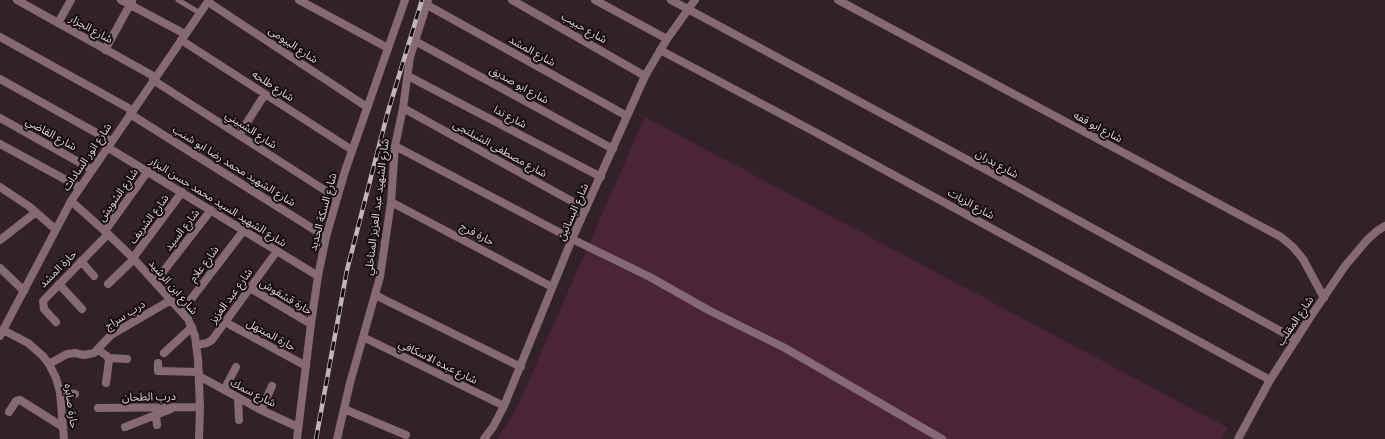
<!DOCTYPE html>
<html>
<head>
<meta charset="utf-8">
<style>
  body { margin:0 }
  canvas { display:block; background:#322129 }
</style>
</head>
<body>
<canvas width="1385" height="439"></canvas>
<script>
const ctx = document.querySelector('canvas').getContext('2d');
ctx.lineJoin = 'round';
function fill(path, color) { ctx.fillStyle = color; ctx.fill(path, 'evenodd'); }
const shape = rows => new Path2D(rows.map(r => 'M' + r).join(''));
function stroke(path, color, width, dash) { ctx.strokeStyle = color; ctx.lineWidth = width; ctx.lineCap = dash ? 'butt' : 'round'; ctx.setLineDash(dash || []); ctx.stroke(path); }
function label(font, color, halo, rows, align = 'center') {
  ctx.font = font + ' "Playfair Display","Noto Sans Arabic",serif'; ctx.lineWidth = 4; ctx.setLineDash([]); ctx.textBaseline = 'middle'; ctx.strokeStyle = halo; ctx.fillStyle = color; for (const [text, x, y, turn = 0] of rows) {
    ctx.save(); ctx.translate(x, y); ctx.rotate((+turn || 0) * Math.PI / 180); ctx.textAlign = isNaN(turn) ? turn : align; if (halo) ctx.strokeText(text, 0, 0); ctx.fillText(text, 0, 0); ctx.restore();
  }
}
const green = shape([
  [645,117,1228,428,1222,439,497,439,516,410]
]);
const service = shape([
  [178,0,200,13]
]);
const minor = shape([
  [17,0,155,77],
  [121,0,185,34],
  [299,0,388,48],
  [512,0,645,76],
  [595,0,667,39],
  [671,0,992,173,1295,339],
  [838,0,1281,237,1293,247,1303,259,1324,298],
  [208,2,367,107],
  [427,5,627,116],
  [58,23,71,0],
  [0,37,132,110],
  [181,40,352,150],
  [415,41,613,149],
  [105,50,132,1],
  [660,50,813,131,1270,380],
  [408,76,601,177],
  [0,79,111,141],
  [153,80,337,198],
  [403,108,586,209],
  [130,114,326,237],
  [0,118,91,169],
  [239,135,265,94],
  [0,144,79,187],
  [395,146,572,239,650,277,710,311,785,348,942,439],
  [107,147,318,276],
  [0,187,30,207,55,229],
  [71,201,108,234,133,258,188,319,195,336,198,359,200,407,199,439],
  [391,202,552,287],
  [105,231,148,171],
  [0,240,36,212],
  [133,258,182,192],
  [81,261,94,276],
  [0,268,24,291],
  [155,282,211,210],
  [59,284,82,309],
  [108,284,134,259],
  [250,288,311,324],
  [375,295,521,367],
  [182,311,244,230],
  [56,322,44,309,43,301,108,234],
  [225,322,306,366],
  [3,330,28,343,43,356,49,364,56,378,60,392,64,439],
  [363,337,504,406],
  [196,345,207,343,212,340,277,251],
  [98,350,107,356,109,360,106,383],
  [164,353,192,327],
  [109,358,127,359],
  [158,363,158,371,199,372],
  [49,364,67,354,75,353,84,355,94,353,111,335,171,300],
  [199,376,261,410,298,427],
  [224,390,236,367],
  [60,392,75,394],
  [238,398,239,420],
  [98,408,200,407],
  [344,409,406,435],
  [261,410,272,386],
  [9,412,16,401,20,400,63,427],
  [156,415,157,425],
  [125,427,171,409],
  [337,439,350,383,380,277,391,202,395,146,403,108,410,57,428,0],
  [484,439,493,427,504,406,572,239,645,76,667,39,695,0],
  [1238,439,1270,380,1311,316,1345,266,1367,240,1377,231,1385,226]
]);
const tertiary = shape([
  [0,336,71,201,209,0],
  [297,439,311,324,318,276,326,237,345,171,405,0]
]);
const rail = shape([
  [316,439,347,270,387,115,422,0]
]);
const streetNames = [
  ["شارع حبيب",584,28,30],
  ["شارع الجزار",91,29,29],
  ["شارع البيومى",293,45,34],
  ["شارع المشد",532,51,29],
  ["شارع ابو صديق",519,85,29],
  ["شارع طلحه",273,86,33],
  ["شارع ندا",510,117,28],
  ["شارع ابو قفه",1098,127,28],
  ["شارع الشبيني",251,130,33],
  ["شارع القاضي",51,134,29],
  ["شارع مصطفى الشبلنجى",500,149,29],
  ["شارع انور السادات",87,157,-56],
  ["شارع بدران",997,164,29],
  ["شارع الشهيد محمد رضا ابو شنب",234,166,32],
  ["شارع الشويش",118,195,-55],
  ["شارع الشهيد السيد محمد حسن البزار",218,202,32],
  ["شارع الزيات",971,204,29],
  ["شارع الشهيد عبد العزيز المناخلي",377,207,-83],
  ["شارع السكة الحديد",323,212,-75],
  ["شارع البساتين",573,212,-66],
  ["شارع الشريف",149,219,-53],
  ["شارع السيد",182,230,-52],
  ["حارة فرج",477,234,28],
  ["شارع علام",204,264,-53],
  ["حارة المشد",58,269,-45],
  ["شارع ابن الرشيد",173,287,49],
  ["شارع عبد العزيز",231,296,-54],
  ["حارة قشقوش",286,297,31],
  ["درب سراج",125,315,-32],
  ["شارع المقلب",1295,321,-56],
  ["حارة المبتهل",271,335,29],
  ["شارع عبده الاسكافي",438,362,26],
  ["شارع سمك",253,393,27],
  ["درب الطحان",149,397,-1],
  ["حارة صابره",71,406,82]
];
fill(green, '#4c2437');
stroke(service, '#856975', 5);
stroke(minor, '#856975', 8);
stroke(tertiary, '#856975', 8);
stroke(rail, '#c1b5b9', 4.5);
stroke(rail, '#150d11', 3, [9]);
label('11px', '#dcd0d4', '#150d11', streetNames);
</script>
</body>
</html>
